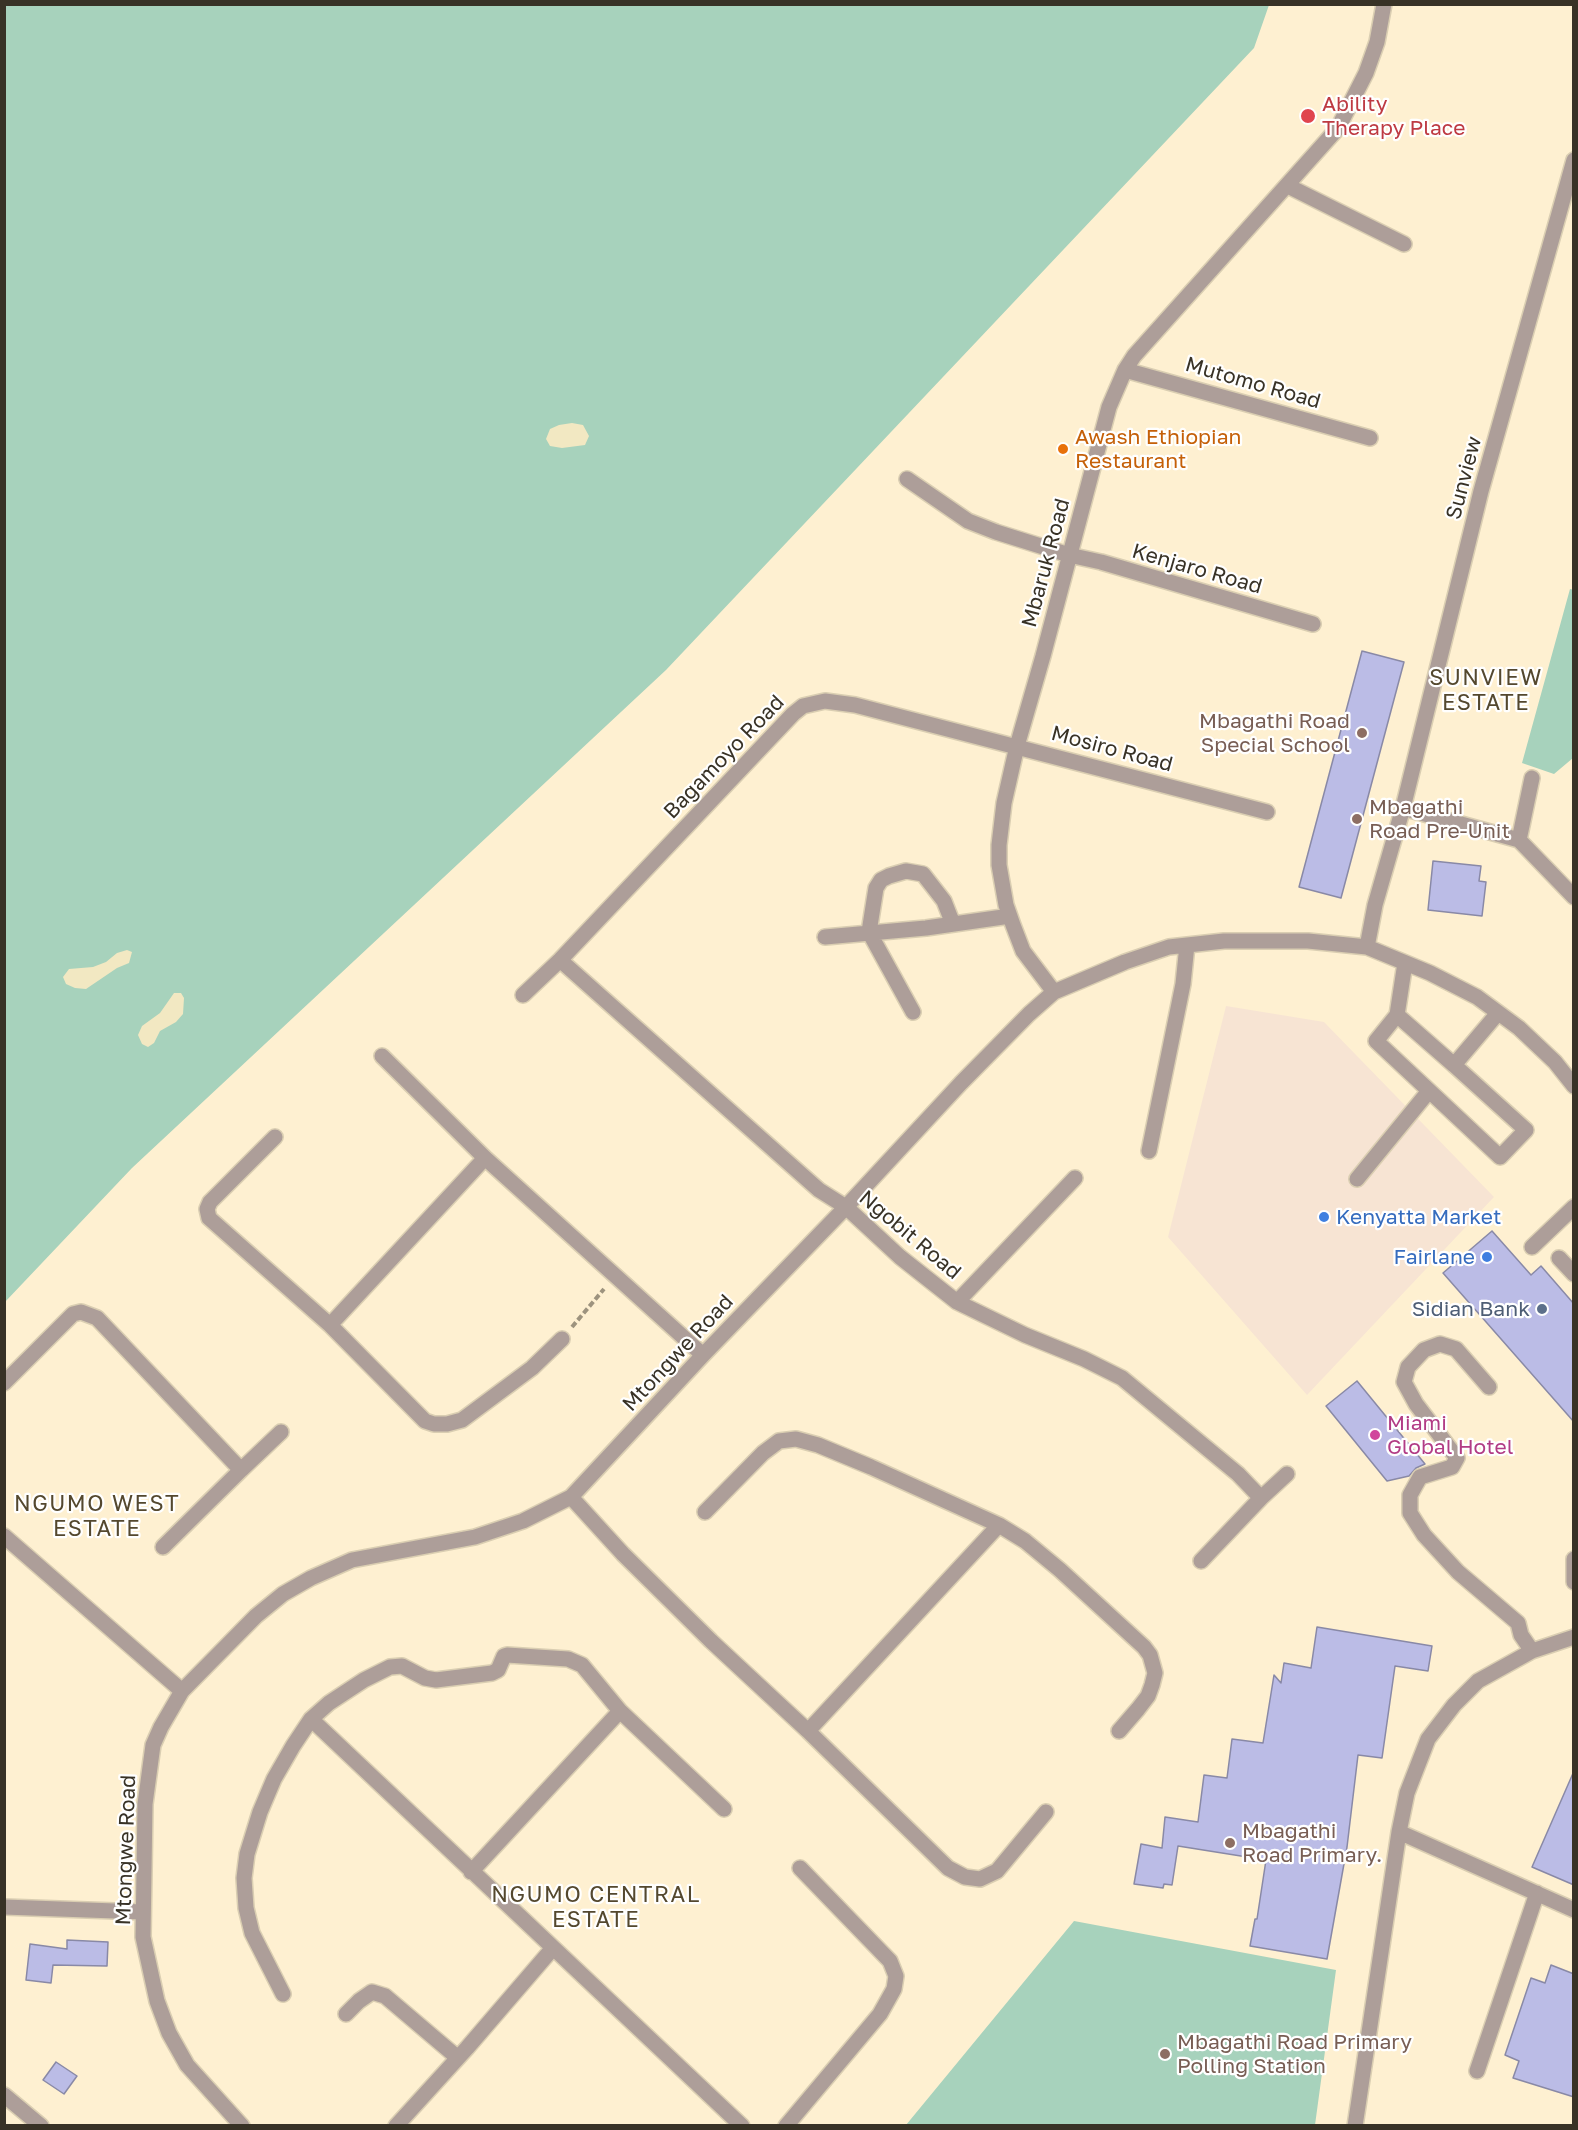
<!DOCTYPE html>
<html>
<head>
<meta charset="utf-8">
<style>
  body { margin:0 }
  #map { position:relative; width:1578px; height:2130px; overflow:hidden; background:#fef0d1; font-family:"Golos Text",sans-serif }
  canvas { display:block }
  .frame { position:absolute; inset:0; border:6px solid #383226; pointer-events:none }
</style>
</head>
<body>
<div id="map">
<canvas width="1578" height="2130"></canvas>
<div class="frame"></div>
</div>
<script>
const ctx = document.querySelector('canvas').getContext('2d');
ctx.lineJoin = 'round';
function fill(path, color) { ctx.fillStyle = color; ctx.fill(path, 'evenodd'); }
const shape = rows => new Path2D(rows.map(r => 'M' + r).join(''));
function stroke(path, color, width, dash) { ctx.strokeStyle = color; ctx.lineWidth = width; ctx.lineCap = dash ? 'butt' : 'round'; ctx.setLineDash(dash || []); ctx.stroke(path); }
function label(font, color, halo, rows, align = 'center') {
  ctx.font = font + ' "Golos Text",sans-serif'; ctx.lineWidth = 4.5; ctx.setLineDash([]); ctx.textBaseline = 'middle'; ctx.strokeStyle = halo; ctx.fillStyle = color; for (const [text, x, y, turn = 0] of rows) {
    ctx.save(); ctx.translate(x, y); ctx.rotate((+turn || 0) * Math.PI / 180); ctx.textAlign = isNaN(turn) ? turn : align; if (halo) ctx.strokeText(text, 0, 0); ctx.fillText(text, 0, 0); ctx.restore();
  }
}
const commercial = shape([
  [1226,1006,1324,1022,1494,1197,1307,1395,1168,1237]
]);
const green = shape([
  [5,5,1269,5,1254,48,666,670,132,1168,5,1302],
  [1570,589,1574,590,1573,758,1554,774,1522,763],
  [1074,1921,1336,1970,1315,2125,906,2125]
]);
const sand = shape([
  [572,423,583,425,589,436,585,445,562,448,550,446,546,439,550,429,559,425],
  [127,950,132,952,129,963,117,968,86,989,75,988,66,984,63,977,69,969,93,967,106,962,117,953],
  [174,993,181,993,184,998,183,1014,176,1022,160,1031,154,1043,148,1047,142,1044,138,1035,142,1026,160,1013]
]);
const building = shape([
  [1362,651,1404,662,1341,898,1299,887,1362,651],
  [1433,861,1481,866,1479,881,1486,882,1482,916,1428,910,1433,861],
  [1492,1231,1531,1275,1541,1266,1574,1304,1574,1422,1443,1273,1492,1231],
  [1357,1381,1425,1464,1416,1468,1409,1476,1387,1481,1326,1406,1357,1381],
  [1317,1627,1432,1646,1428,1671,1395,1666,1382,1758,1358,1755,1347,1847,1327,1959,1250,1946,1255,1919,1257,1919,1266,1860,1178,1846,1172,1885,1164,1884,1163,1888,1134,1884,1141,1844,1162,1848,1165,1817,1198,1822,1204,1775,1227,1778,1232,1739,1263,1743,1274,1675,1281,1683,1284,1663,1311,1668,1317,1627],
  [1574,1771,1574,1885,1532,1867,1574,1771],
  [67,1940,108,1942,107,1966,53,1965,51,1983,26,1980,30,1944,67,1949,67,1940],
  [1551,1965,1574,1974,1574,2097,1513,2078,1519,2061,1505,2055,1531,1978,1545,1983,1551,1965],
  [56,2062,77,2076,64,2094,43,2080,56,2062]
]);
const path = shape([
  [572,1327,604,1289]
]);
const minor = shape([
  [1288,186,1404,244],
  [1125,370,1370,438],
  [907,479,968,521,996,532,1069,555,1101,562,1313,624],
  [1403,808,1519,840,1574,897],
  [1519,840,1532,778],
  [825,937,926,928,1010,916],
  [1367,947,1375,905,1403,808,1481,491,1574,160],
  [560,960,819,1190,846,1207,900,1257,957,1302,1025,1335,1084,1359,1122,1378,1238,1474,1261,1498],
  [1054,992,1023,951,1013,925,1006,905,999,865,999,845,1004,803,1017,746,1043,656,1109,407,1125,370,1134,356,1338,128,1366,73,1377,42,1384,4],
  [523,995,560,960,793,714,803,706,825,701,855,705,1267,812],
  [913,1012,869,932,876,888,881,880,889,876,906,871,923,874,944,901,953,924],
  [1397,1015,1405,963],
  [382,1056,485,1158,703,1355],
  [1454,1065,1397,1015,1376,1041,1500,1157,1526,1130,1454,1065,1498,1013],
  [275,1137,210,1202,207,1209,209,1218,330,1325,425,1421,434,1424,447,1424,462,1420,532,1368,562,1339],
  [1149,1151,1183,984,1187,945],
  [1357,1179,1429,1091],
  [1532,1247,1574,1207],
  [1559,1258,1574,1274],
  [957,1302,1075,1178],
  [330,1325,485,1158],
  [4,1383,73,1314,81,1312,97,1318,241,1470,163,1547],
  [1489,1387,1456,1349,1440,1344,1424,1350,1408,1367,1404,1382,1416,1404,1457,1458,1452,1467,1420,1477,1410,1495,1410,1513,1424,1535,1458,1572,1518,1623,1521,1635,1532,1651],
  [241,1470,281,1432],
  [571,1497,623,1554,711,1641,808,1731,948,1868,965,1877,980,1879,997,1871,1046,1812],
  [705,1512,763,1453,779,1441,796,1439,818,1445,871,1467,999,1525,1025,1541,1060,1570,1144,1647,1150,1655,1155,1673,1152,1685,1148,1696,1138,1709,1119,1731],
  [4,1536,182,1691],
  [1574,1559,1574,1582],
  [1201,1561,1261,1498,1287,1474],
  [311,1719,742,2126],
  [808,1731,999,1525],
  [1399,1832,1574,1910],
  [471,1872,620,1711],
  [4,1907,143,1912],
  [283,1994,252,1933,246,1908,244,1878,247,1854,260,1812,274,1779,293,1746,311,1719,329,1703,364,1680,390,1667,402,1666,425,1678,436,1680,492,1673,498,1670,504,1656,507,1655,568,1659,582,1665,620,1711,724,1809],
  [346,2014,359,2001,372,1992,385,1996,458,2058],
  [1477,2071,1537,1893],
  [4,2095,41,2126],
  [242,2126,187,2065,169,2033,157,2001,143,1937,145,1804,153,1745,161,1727,182,1691,256,1616,283,1594,311,1578,352,1560,475,1537,523,1521,571,1497,703,1355,846,1207,961,1083,1029,1014,1054,992,1125,962,1169,947,1224,941,1308,941,1367,947,1430,973,1477,997,1519,1028,1555,1062,1574,1086],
  [396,2126,467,2048,553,1948],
  [786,2126,880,2014,894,1989,896,1976,890,1961,800,1868],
  [1355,2126,1399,1832,1407,1793,1428,1739,1454,1705,1478,1681,1532,1651,1574,1637]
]);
const markers = [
  [1308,116,8,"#e0444e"],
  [1063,449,6,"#e8710a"],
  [1362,733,6,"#8d6e63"],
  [1357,819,6,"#8d6e63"],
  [1324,1217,6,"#3f7fe0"],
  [1487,1257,6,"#3f7fe0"],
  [1542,1309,6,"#5c6f8a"],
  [1375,1435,6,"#d1479c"],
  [1230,1843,6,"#8d6e63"],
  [1165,2054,6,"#8d6e63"]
];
const healthNames = [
  ["Ability",1322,104],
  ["Therapy Place",1322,128]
];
const streetNames = [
  ["Mutomo Road",1253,383,16],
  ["Sunview",1464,478,-75],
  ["Mbaruk Road",1046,563,-75],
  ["Kenjaro Road",1197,569,16],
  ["Mosiro Road",1112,749,15],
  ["Bagamoyo Road",724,757,-46],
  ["Ngobit Road",910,1235,40],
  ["Mtongwe Road",678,1353,-47],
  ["Mtongwe Road",126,1850,-88]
];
const foodNames = [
  ["Awash Ethiopian",1075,437],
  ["Restaurant",1075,461]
];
const educationNames = [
  ["Mbagathi Road",1350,721,"right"],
  ["Special School",1350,745,"right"],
  ["Mbagathi",1369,807],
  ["Road Pre-Unit",1369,831],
  ["Mbagathi",1242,1831],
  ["Road Primary.",1242,1855],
  ["Mbagathi Road Primary",1177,2042],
  ["Polling Station",1177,2066]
];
const shopNames = [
  ["Kenyatta Market",1336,1217],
  ["Fairlane",1475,1257,"right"]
];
const serviceNames = [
  ["Sidian Bank",1530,1309]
];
const hotelNames = [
  ["Miami",1387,1423],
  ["Global Hotel",1387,1447]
];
const neighbourhoodNames = [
  ["SUNVIEW",1486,678],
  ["ESTATE",1486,703],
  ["NGUMO WEST",97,1504],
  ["ESTATE",97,1529],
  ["NGUMO CENTRAL",596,1895],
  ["ESTATE",596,1920]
];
fill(commercial, '#f7e4d3');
fill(green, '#a7d2bc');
fill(sand, '#f2e8c2');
fill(building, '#bbbce6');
stroke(building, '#8989a6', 1.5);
stroke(minor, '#daceb2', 18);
stroke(path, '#9d937e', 4, [6, 3]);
stroke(minor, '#ad9e99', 15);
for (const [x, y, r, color] of markers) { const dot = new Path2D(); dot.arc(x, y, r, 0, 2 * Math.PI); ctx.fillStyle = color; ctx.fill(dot); stroke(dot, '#fff', 2); }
label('21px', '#be3a42', '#fff', healthNames, 'left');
label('21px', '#383226', '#fff', streetNames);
label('21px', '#c56008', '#fff', foodNames, 'left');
label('21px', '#785e54', '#fff', educationNames, 'left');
label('21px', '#366cbe', '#fff', shopNames, 'left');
label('21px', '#4e5e75', '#fff', serviceNames, 'right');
label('21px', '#b23c85', '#fff', hotelNames, 'left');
ctx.letterSpacing = '1.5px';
label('22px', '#54482e', '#fff', neighbourhoodNames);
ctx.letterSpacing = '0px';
</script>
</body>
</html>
